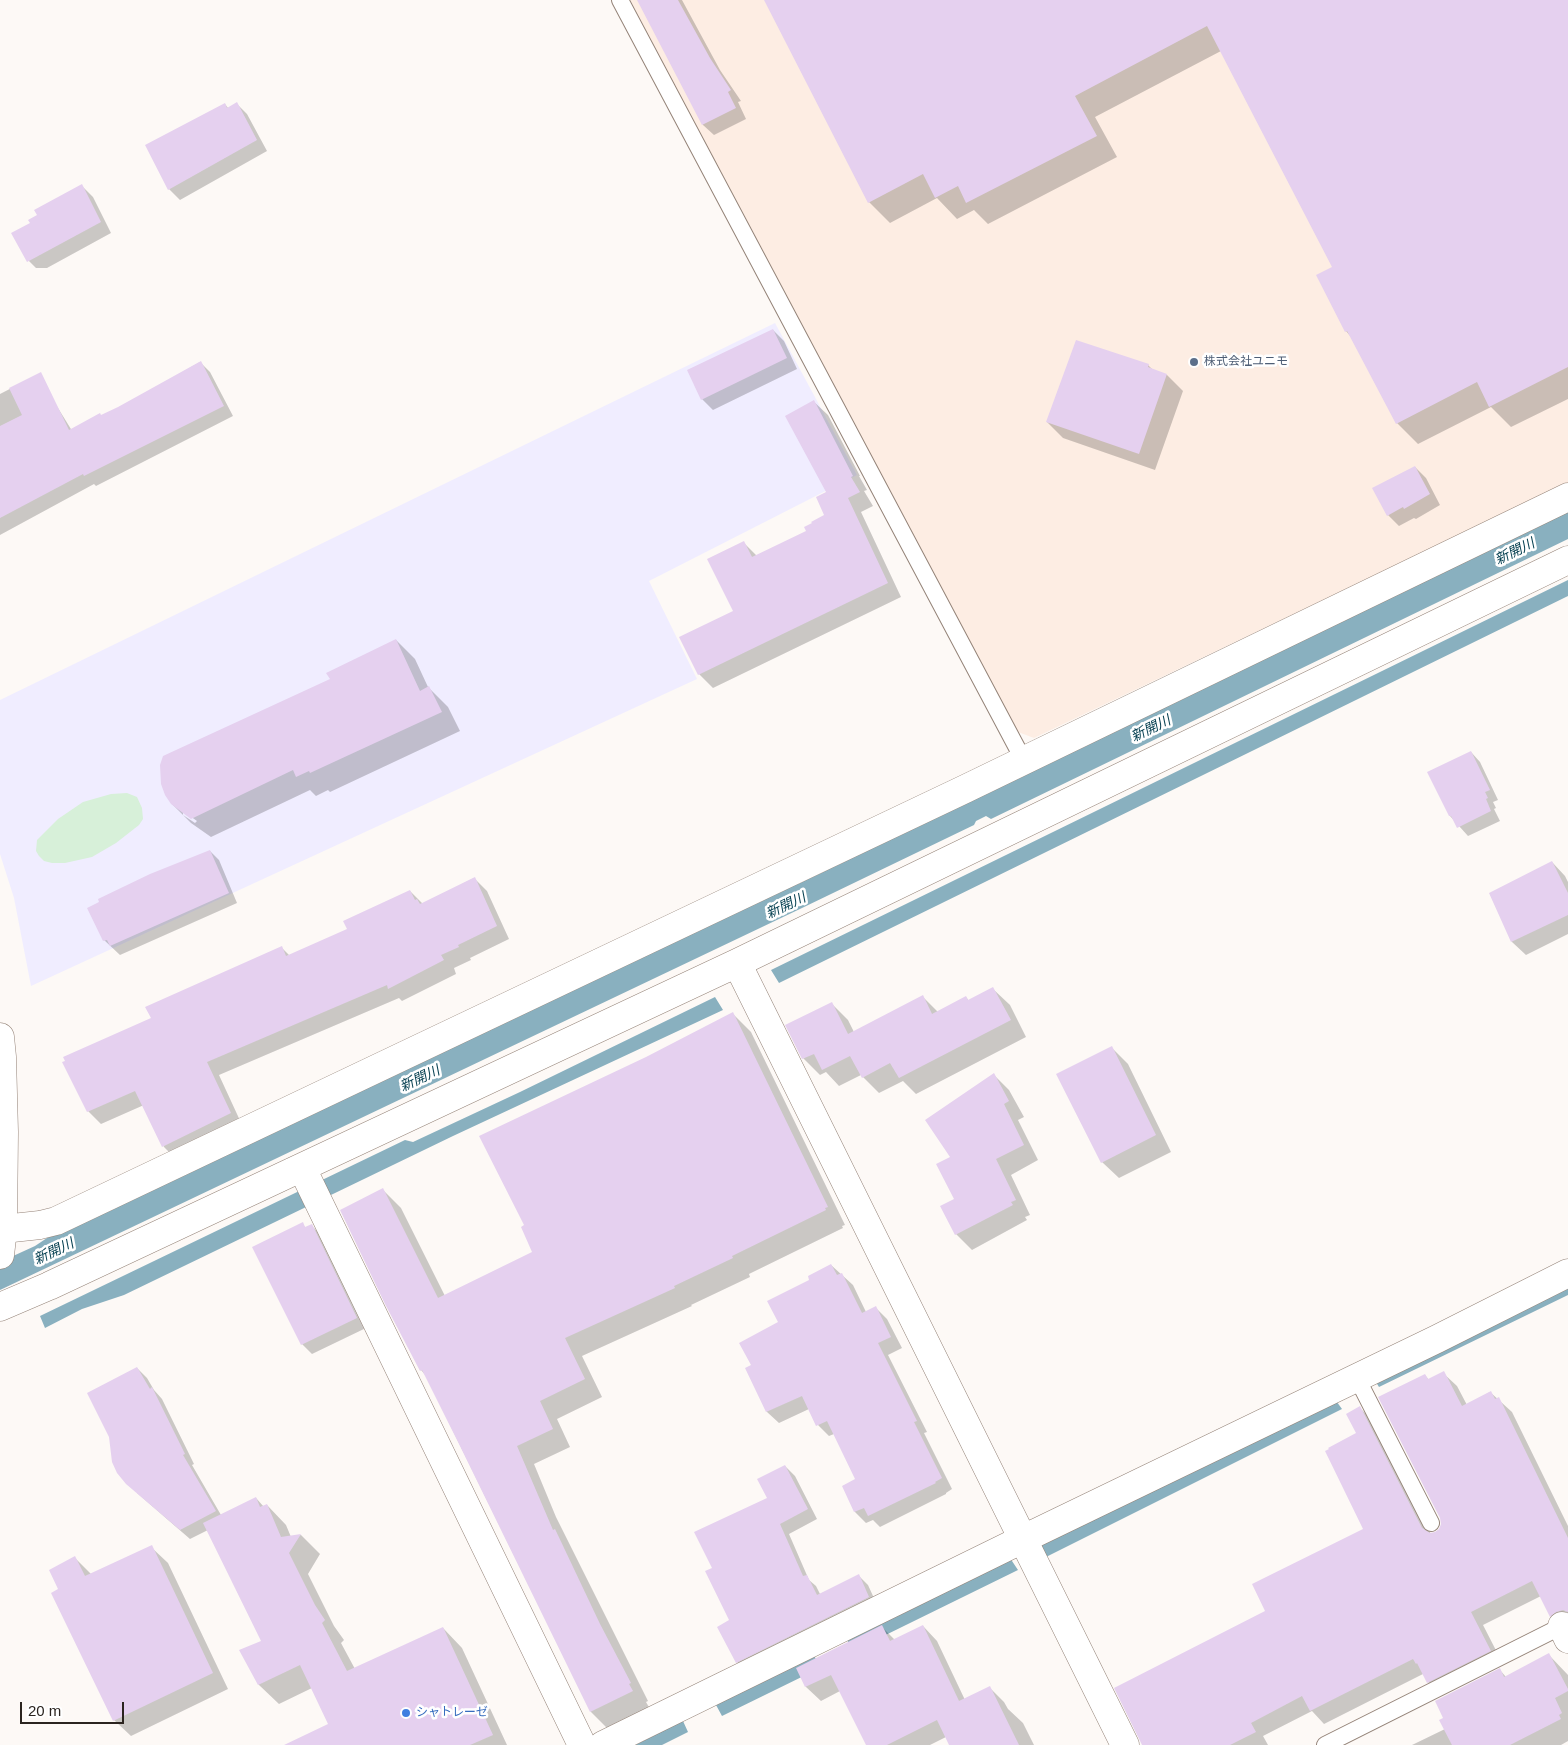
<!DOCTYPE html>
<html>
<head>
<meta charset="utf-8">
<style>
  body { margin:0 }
  #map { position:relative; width:1568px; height:1745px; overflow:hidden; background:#fdf9f6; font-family:Helvetica,sans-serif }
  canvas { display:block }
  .scale { position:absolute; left:20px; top:1702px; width:104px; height:22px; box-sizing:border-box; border:2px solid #2b241f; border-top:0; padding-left:6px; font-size:15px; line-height:18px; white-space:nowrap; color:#2b241f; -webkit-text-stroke:4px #fff; paint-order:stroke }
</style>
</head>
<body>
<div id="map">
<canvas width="1568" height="1745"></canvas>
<div class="scale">20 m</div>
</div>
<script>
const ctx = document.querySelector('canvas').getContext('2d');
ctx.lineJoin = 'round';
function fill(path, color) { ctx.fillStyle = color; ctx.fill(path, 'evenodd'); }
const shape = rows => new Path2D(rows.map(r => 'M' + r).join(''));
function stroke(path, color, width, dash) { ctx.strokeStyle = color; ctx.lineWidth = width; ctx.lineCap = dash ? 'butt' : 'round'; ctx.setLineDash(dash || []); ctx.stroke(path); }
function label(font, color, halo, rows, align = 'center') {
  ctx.font = font + ' Helvetica,"Noto Sans JP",sans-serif'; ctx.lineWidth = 5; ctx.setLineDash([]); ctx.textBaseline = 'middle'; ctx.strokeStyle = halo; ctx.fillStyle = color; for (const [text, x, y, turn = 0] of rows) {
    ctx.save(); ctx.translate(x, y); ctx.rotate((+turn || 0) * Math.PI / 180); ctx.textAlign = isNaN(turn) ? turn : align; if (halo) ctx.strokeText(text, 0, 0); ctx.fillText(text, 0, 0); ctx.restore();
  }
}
const commercial = shape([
  [775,323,857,475,649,581,697,679,31,986,14,898,0,854,0,700]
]);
const built = shape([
  [630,0,1568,0,1568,483,1034,738,1018,732]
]);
const green = shape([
  [127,793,137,797,142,808,143,819,139,825,116,843,92,857,65,863,52,863,44,861,39,856,36,851,37,840,58,819,83,802,111,794]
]);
const water = shape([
  [1568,512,1568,539,991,819,986,816,976,821,974,825,802,908,0,1290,0,1262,35,1246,59,1230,791,877,798,884],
  [1568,580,1568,596,779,983,771,970],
  [715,997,723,1010,453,1136,124,1295,82,1309,45,1328,40,1316,405,1140,413,1142,520,1092],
  [1568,1280,1568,1295,1379,1387,1374,1379],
  [1334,1398,1342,1409,1046,1557,1040,1546],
  [1010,1558,1018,1570,853,1651,846,1638],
  [814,1655,820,1668,722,1716,716,1705],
  [683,1721,688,1732,662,1745,635,1745]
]);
const shadow = shape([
  [638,0,682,0,720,70,741,101,738,102,746,119,714,135,703,125],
  [765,0,1568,0,1568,399,1511,427,1491,407,1418,444,1397,423,1351,337,1346,331,1333,267,1221,51,1095,117,1117,157,988,224,974,210,957,219,937,198,890,223,869,202],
  [225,104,228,108,237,104,247,114,267,151,180,200,169,189],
  [82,186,93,197,111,233,47,268,36,268,25,257,31,224],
  [773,330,784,341,797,369,713,410,702,399],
  [200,362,210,372,233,416,96,486,94,484,0,535,0,394,35,376,45,387,74,434],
  [1148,365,1153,370,1167,375,1183,391,1155,470,1063,438,1047,422],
  [813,401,828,415,860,476,859,476,867,490,864,491,873,506,861,512,901,597,713,688,699,674,735,612,743,542,757,556,808,532,826,516,827,493],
  [1415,467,1426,478,1440,505,1416,519,1414,518,1399,526,1388,515],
  [396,640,415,659,428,687,448,707,460,731,330,792,328,790,316,796,310,790,211,837,191,823,171,803,332,679],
  [183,811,197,821,195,823,183,815],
  [1471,752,1480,762,1498,800,1493,802,1496,808,1494,809,1500,821,1468,836,1450,816],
  [210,851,219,860,237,903,120,955,104,940],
  [1552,862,1565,876,1568,882,1568,934,1526,955,1512,942,1490,894],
  [474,878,487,891,509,939,470,958,471,960,454,968,456,974,402,1001,399,998,219,1075,243,1127,177,1160,164,1147,144,1105,101,1124,88,1111,152,1019,282,948,290,956,349,930,410,891,423,904],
  [993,989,1010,1005,1026,1037,916,1094,903,1081,879,1093,861,1075,839,1086,826,1072,820,1075,803,1058,832,1004,848,1020,854,1032,923,997,938,1012,966,997,969,1001],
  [733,1014,751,1032,845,1225,842,1226,843,1228,749,1274,750,1277,691,1305,692,1306,582,1356,602,1397,557,1419,570,1447,534,1464,556,1517,648,1701,646,1702,650,1709,609,1730,591,1712,426,1376,421,1370,383,1190,401,1208,445,1296,534,1252,647,1058],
  [1111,1047,1128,1064,1171,1152,1119,1178,1102,1162],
  [994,1075,1009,1090,1024,1117,1018,1120,1038,1160,1011,1175,1030,1215,1025,1217,1027,1220,972,1250,956,1234,942,1207,956,1200],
  [302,1224,306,1228,311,1225,321,1235,366,1328,312,1354,302,1344],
  [831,1265,853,1285,866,1312,876,1308,887,1319,902,1348,888,1355,927,1432,924,1433,952,1489,946,1493,946,1494,880,1527,873,1520,866,1523,855,1512,843,1486,857,1479,834,1434,829,1436,818,1425,809,1409,779,1423,767,1412,747,1369,753,1366,780,1323,811,1281],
  [137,1368,147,1378,154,1390,162,1399,194,1464,192,1465,221,1515,256,1498,264,1507,267,1505,286,1525,291,1537,301,1535,320,1554,308,1574,334,1626,344,1640,341,1643,355,1669,443,1628,462,1648,507,1745,339,1745,312,1688,279,1704,259,1685,241,1651,263,1641,208,1530,190,1539,137,1493],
  [1443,1373,1457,1386,1467,1405,1490,1392,1512,1412,1568,1526,1568,1626,1564,1629,1551,1616,1541,1596,1483,1625,1503,1664,1441,1695,1428,1682,1423,1674,1324,1724,1312,1711,1263,1736,1268,1745,1144,1745,1267,1611,1365,1530,1358,1434,1360,1408,1373,1421,1431,1534,1440,1530,1442,1524,1425,1375,1429,1380],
  [785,1466,795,1476,817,1519,789,1534,809,1580,816,1586,820,1594,859,1576,868,1585,878,1607,746,1672,737,1662,730,1620,713,1569,769,1499],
  [151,1547,168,1563,228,1689,131,1736,114,1720,60,1590,75,1558,92,1575],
  [923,1626,937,1641,965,1700,990,1688,1004,1702,1008,1709,1023,1723,1034,1745,950,1745,946,1737,930,1745,868,1745,840,1691,821,1701,806,1687,797,1668,882,1627,895,1640],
  [1549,1655,1568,1675,1568,1741,1561,1745,1412,1745,1445,1729,1500,1670,1506,1677]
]);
const building = shape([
  [637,0,678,0,710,58,731,90,728,92,736,108,702,125],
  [764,0,1568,0,1568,367,1489,407,1477,382,1396,424,1347,331,1345,332,1316,275,1332,267,1207,26,1075,96,1097,136,966,203,958,186,935,198,923,174,868,203],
  [237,102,257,140,168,190,145,145,225,103,227,108],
  [82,184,101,222,27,262,11,233,30,223,28,220,37,215,34,210],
  [773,329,787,358,701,400,687,370],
  [1076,340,1149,364,1148,367,1167,374,1139,454,1046,422],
  [201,361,224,406,84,476,83,474,0,518,0,426,22,415,9,388,41,372,69,430,100,413,101,415,118,407],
  [814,400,853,476,851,477,860,492,848,498,888,583,698,675,679,637,733,611,707,559,744,541,752,557,806,531,804,527,812,523,811,522,824,515,816,497,826,492,785,416],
  [1415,466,1430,494,1404,509,1403,507,1387,516,1372,488],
  [396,639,420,691,429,686,442,712,310,773,309,771,296,777,293,770,191,819,171,804,165,795,161,784,160,765,163,756,330,679,326,673],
  [1471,751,1490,790,1485,792,1488,798,1486,799,1491,811,1457,828,1451,816,1449,816,1427,772],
  [210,850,229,893,110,946,107,940,103,941,87,908,99,902,98,899,150,874],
  [1552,861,1568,893,1568,915,1511,942,1489,893],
  [475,877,497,926,458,945,459,947,441,955,444,960,388,989,387,985,207,1062,231,1113,162,1147,135,1091,87,1112,62,1062,65,1061,63,1057,151,1018,145,1007,282,946,286,956,347,929,343,921,410,890,415,900,417,899,420,904],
  [993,987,1011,1020,899,1078,890,1063,862,1078,850,1056,822,1070,814,1054,802,1059,785,1025,832,1002,848,1034,923,995,932,1014,966,996,968,1000],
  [733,1012,828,1207,825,1208,826,1210,732,1256,733,1258,674,1286,675,1288,565,1338,585,1379,540,1401,553,1429,517,1446,553,1530,555,1529,600,1624,631,1683,629,1684,633,1691,590,1712,458,1442,422,1370,420,1371,385,1304,340,1210,383,1188,438,1298,532,1252,521,1227,524,1225,479,1136,646,1057],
  [1112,1046,1156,1135,1101,1163,1056,1074],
  [994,1073,1009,1101,1004,1104,1024,1145,996,1159,1016,1200,1011,1202,1013,1205,955,1235,940,1206,954,1199,936,1164,950,1157,925,1120],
  [303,1222,305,1227,312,1224,357,1318,301,1345,252,1247],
  [831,1264,837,1275,842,1273,862,1313,876,1306,891,1337,878,1343,917,1421,914,1422,942,1478,935,1482,936,1483,868,1516,864,1508,854,1512,842,1486,855,1479,827,1421,816,1426,802,1396,766,1412,745,1368,751,1365,739,1343,778,1322,767,1301,809,1280,808,1276],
  [137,1367,150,1389,152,1387,185,1454,183,1455,216,1511,180,1530,126,1484,117,1473,112,1462,109,1437,87,1393],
  [1444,1371,1462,1406,1491,1391,1495,1399,1499,1397,1568,1538,1568,1612,1563,1610,1556,1612,1550,1617,1532,1581,1471,1612,1491,1651,1427,1683,1417,1663,1416,1664,1413,1659,1310,1711,1302,1696,1251,1723,1256,1732,1230,1745,1142,1745,1114,1688,1265,1611,1252,1584,1363,1529,1325,1451,1329,1449,1328,1448,1356,1433,1346,1414,1360,1406,1422,1528,1430,1533,1435,1532,1439,1529,1441,1524,1440,1518,1378,1397,1425,1374,1428,1379],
  [785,1465,808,1509,780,1524,803,1576,807,1575,817,1595,859,1574,869,1597,736,1663,717,1627,729,1620,705,1571,712,1568,694,1532,767,1498,757,1479],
  [256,1497,260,1507,267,1504,281,1537,301,1534,289,1553,315,1605,325,1620,322,1623,347,1671,443,1627,493,1735,470,1745,284,1745,328,1724,300,1665,258,1685,239,1650,261,1641,203,1523],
  [152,1545,213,1673,113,1721,51,1593,58,1589,49,1570,75,1556,85,1576],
  [882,1625,890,1641,923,1625,959,1701,990,1686,1019,1745,949,1745,937,1720,887,1745,866,1745,831,1675,805,1687,796,1668],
  [1549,1653,1568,1689,1568,1691,1555,1698,1562,1713,1559,1715,1561,1719,1510,1745,1452,1745,1439,1720,1443,1718,1435,1701,1500,1668,1504,1677]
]);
const service = shape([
  [620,0,1024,761],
  [1357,1378,1431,1523],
  [1325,1745,1568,1623]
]);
const minor = shape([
  [737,963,1125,1745],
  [302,1168,582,1745],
  [3,1229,40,1225,56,1221,965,789,1568,497],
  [0,1307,49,1286,737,963,1568,560],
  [1562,1626,1568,1639],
  [603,1745,1023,1539,1437,1339,1568,1273]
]);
const tertiary = shape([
  [0,1037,2,1057,4,1132,3,1229,0,1255]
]);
const markers = [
  [1194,362,5,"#5c6f8a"],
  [406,1713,5,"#3f7fe0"]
];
const serviceNames = [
  ["株式会社ユニモ",1204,362]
];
const shopNames = [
  ["シャトレーゼ",416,1713]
];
const waterNames = [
  ["新開川",1515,552,-26],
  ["新開川",1151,729,-26],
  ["新開川",786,906,-25],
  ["新開川",420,1079,-25],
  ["新開川",54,1252,-25]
];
fill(commercial, '#f0edff');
fill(built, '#fdede3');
fill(green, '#d7f0d9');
fill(water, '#89b0bf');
fill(shadow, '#0003');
fill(building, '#e5d0ef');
stroke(service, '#948378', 18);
stroke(minor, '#948378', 29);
stroke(tertiary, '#948378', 29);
stroke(service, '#fff', 16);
stroke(minor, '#fff', 28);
stroke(tertiary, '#fff', 28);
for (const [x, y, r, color] of markers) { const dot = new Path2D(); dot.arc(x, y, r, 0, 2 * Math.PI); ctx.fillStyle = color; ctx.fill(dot); stroke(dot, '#fff', 2); }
label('12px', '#4e5e75', '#fff', serviceNames, 'left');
label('12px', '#366cbe', '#fff', shopNames, 'left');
label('italic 14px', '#074152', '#fff', waterNames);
</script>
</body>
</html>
